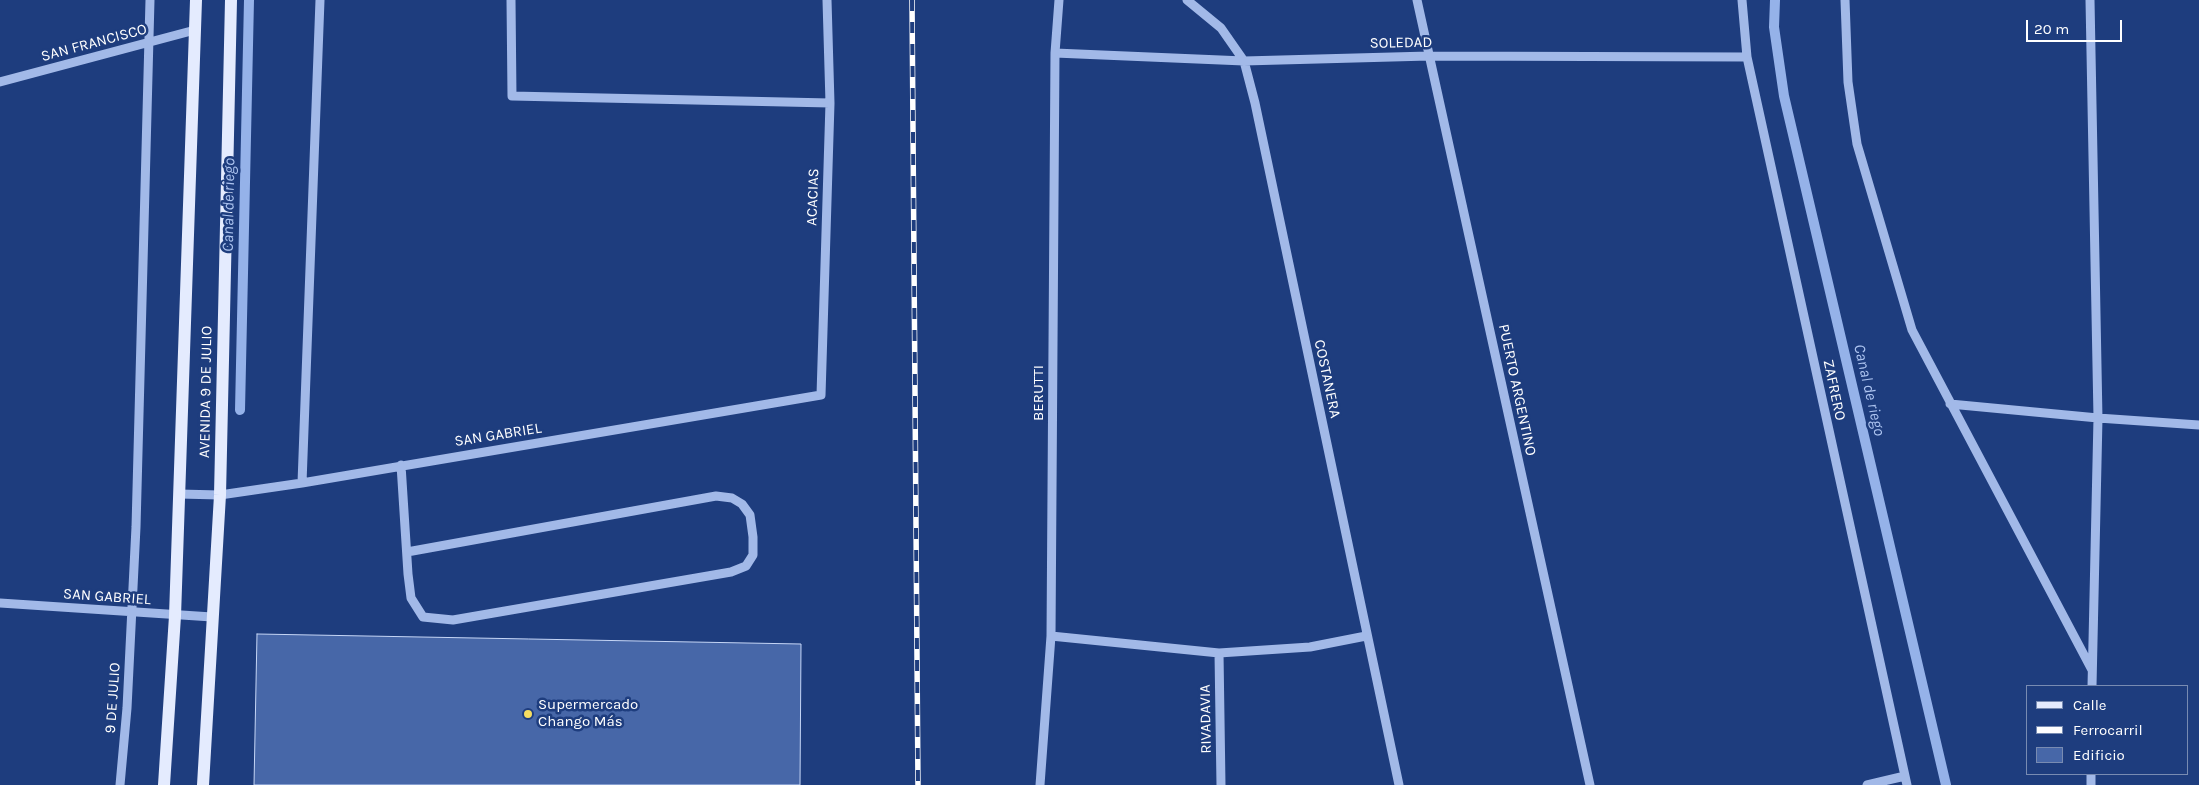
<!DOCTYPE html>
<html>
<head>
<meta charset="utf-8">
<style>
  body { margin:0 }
  #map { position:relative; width:2199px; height:785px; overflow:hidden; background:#1e3d7e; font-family:Karla,sans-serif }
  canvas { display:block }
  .legend { position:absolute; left:2026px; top:685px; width:162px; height:90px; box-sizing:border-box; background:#1e3d7e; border:1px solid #788bb2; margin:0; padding:6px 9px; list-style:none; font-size:15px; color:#fff }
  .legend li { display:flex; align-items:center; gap:10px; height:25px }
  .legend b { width:25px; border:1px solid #788bb2 }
  .scale { position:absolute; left:2026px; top:20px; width:96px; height:22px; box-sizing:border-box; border:2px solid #fff; border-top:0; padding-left:6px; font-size:15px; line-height:18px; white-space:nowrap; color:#fff; -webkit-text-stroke:4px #1e3d7e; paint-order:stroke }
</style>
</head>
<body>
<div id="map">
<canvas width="2199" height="785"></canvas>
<ul class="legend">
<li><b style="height:6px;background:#e4ebfe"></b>Calle</li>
<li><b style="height:6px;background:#fff"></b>Ferrocarril</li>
<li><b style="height:14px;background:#4767a8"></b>Edificio</li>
</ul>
<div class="scale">20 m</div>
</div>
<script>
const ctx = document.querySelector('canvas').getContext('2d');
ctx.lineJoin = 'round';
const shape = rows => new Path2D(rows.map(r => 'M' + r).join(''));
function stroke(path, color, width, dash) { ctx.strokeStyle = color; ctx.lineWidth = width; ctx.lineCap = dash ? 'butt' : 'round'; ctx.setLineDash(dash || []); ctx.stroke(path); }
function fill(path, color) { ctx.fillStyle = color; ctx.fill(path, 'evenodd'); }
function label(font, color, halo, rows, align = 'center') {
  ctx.font = font + ' Karla,sans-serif'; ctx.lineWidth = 5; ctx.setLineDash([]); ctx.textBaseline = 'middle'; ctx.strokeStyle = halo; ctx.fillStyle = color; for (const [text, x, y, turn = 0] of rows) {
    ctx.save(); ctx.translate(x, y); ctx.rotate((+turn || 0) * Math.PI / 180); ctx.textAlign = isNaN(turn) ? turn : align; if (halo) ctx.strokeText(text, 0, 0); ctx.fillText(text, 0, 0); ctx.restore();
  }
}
const stream = shape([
  [1775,0,1774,27,1784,96,1946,785],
  [240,410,249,0]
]);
const building = shape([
  [257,634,801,644,800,785,254,785,257,634]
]);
const minor = shape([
  [511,0,512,96,830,103],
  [1187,0,1221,28,1244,61,1255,103,1399,785],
  [1417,0,1590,785],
  [1742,0,1747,57,1907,785],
  [1845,0,1848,82,1857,144,1912,330,2092,670],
  [2090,0,2098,418,2092,686],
  [1055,53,1244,61,1429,56,1747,57],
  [0,82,195,30],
  [1950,404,2098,418,2199,425],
  [401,465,408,574,411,598,423,617,453,620,731,572,746,566,753,555,753,537,750,515,742,504,732,498,716,496,407,552],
  [302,483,320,0],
  [179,494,220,495,302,483,821,395,830,103,827,0],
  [0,603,212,617],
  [1051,636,1219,653,1310,647,1366,636],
  [1219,653,1221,785],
  [120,785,127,708,136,527,150,0],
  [1040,785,1051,636,1055,53,1059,0],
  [1867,785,1905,776],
  [2091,785,2091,774]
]);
const major = shape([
  [164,785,175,616,196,0],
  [203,785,220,495,231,0]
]);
const rail = shape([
  [912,0,918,785]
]);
const markers = [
  [528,714,5,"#f6dd61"]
];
const streetNames = [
  ["SAN FRANCISCO",94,43,-15],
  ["SOLEDAD",1401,43,-1],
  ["ACACIAS",813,197,-88],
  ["COSTANERA",1327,379,78],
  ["PUERTO ARGENTINO",1517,390,78],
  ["ZAFRERO",1834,390,78],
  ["AVENIDA 9 DE JULIO",206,392,-89],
  ["BERUTTI",1039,393,-90],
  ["SAN GABRIEL",498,435,-9],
  ["SAN GABRIEL",107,597,4],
  ["9 DE JULIO",113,698,-86],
  ["RIVADAVIA",1206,719,-91]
];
const poiNames = [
  ["Supermercado",538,705],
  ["Chango Más",538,722]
];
const waterNames = [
  ["Canal de riego",229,205,-89],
  ["Canal de riego",1869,390,77]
];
stroke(stream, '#95b2e9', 10);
fill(building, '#4767a8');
stroke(building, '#c6d6f6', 1);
stroke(minor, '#a2b9e8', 9);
stroke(major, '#e4ebfe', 12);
stroke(rail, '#fff', 5.5);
stroke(rail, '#1e3d7e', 4, [11]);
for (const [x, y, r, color] of markers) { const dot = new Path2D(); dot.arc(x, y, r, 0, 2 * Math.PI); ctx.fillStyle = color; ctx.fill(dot); stroke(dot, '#1e3d7e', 2); }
label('15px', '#fff', '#1e3d7e', streetNames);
label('15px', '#fff', '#1e3d7e', poiNames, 'left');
label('italic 16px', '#adc4f0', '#1e3d7e', waterNames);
</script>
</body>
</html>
